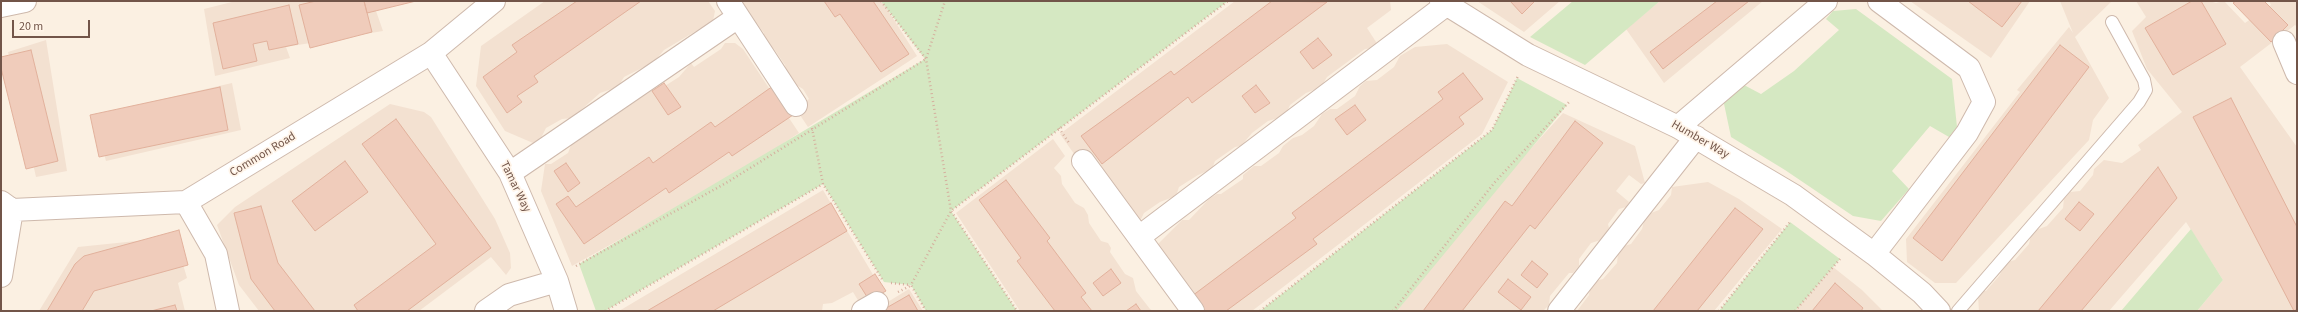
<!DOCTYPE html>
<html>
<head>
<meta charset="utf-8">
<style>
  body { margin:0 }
  #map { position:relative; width:2298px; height:312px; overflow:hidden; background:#fbf0e2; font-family:"Source Sans 3",sans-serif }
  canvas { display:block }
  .frame { position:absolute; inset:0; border:2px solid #725549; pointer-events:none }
  .scale { position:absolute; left:12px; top:20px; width:78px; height:18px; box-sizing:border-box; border:2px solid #725549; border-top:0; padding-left:5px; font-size:12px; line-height:14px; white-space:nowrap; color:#725549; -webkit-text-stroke:3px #fff4e8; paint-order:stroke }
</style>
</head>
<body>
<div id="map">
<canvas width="2298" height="312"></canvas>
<div class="frame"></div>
<div class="scale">20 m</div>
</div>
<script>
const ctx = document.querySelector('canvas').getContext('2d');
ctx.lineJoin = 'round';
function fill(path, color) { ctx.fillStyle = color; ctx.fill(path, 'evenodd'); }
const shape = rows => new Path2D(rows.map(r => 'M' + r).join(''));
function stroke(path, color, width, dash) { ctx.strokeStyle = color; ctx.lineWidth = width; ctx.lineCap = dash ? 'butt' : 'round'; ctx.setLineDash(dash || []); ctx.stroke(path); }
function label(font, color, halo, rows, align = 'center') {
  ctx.font = font + ' "Source Sans 3",sans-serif'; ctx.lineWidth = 3.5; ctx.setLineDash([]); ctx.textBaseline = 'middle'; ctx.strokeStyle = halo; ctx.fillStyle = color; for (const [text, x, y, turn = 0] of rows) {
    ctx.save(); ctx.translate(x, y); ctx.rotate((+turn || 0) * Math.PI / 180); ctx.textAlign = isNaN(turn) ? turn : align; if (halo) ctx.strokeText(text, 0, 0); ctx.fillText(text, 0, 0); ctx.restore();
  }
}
const residential = shape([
  [236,1,406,1,375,8,383,31,286,47,290,58,215,76,204,9],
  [545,1,708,1,715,11,713,21,664,50,654,62,624,77,618,87,600,93,572,118,562,119,546,128,540,140,533,143,505,131,476,86,481,46],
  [739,1,882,1,917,56,808,127,796,109,809,99,803,89,793,83,787,75,785,65,774,49,767,46,764,40,764,33],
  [1235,1,1390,1,1391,10,1367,28,1378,45,1374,48,1365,49,1327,77,1321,87,1306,93,1290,105,1286,114,1278,118,1268,121,1252,133,1241,146,1235,147,1215,161,1212,169,1198,175,1179,187,1176,196,1160,202,1144,213,1139,223,1101,192,1060,134],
  [1477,1,1560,1,1524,32],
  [1660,1,1763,1,1664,83,1626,29],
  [1910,1,2030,1,1991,58],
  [2060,1,2112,1,2075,37,2109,98,2093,120,2089,140,1956,283,1935,283,1907,262,1906,239,2020,92,2017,90,2069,27,2073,33],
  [2136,1,2209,1,2216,3,2224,1,2245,23,2271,5,2269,1,2297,1,2297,27,2295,25,2240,67,2297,147,2297,311,2197,311,2223,280,2186,222,2109,311,1979,311,1978,296,1981,291,1986,291,1999,276,2007,262,2015,260,2029,244,2031,235,2036,230,2047,226,2063,208,2064,199,2070,192,2080,191,2093,175,2094,169,2104,160,2122,163,2141,150,2138,145,2182,112,2147,69,2132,31,2146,17],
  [46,40,67,171,36,177,8,52],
  [725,43,735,43,743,49,799,133,727,180,572,266,541,191,545,164,551,164,568,153,571,145,651,91,657,91,679,77,691,63,694,67,721,49],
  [1447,44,1508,82,1482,134,1252,311,1185,311,1147,248,1158,244,1182,220,1189,220,1209,199,1217,194,1221,194,1243,179,1243,175,1254,166,1261,166,1279,153,1283,146,1293,138,1302,135,1314,126,1322,114,1330,109,1337,109,1355,96,1360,86,1366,81,1377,80,1394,67,1400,56,1415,47],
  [232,83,241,130,106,161,94,115],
  [390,104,424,112,431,117,495,219,510,253,511,268,506,275,491,257,419,311,259,311,239,285,217,225,235,207],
  [1563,113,1635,146,1645,183,1641,184,1629,175,1616,191,1629,202,1626,207,1619,209,1608,224,1609,228,1601,240,1591,243,1579,259,1579,266,1573,273,1569,273,1550,296,1549,305,1543,311,1397,311,1479,206],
  [1053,139,1065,156,1054,168,1061,176,1062,184,1075,203,1084,208,1088,215,1089,223,1101,241,1108,243,1111,248,1110,252,1125,274,1133,278,1136,291,1150,309,1153,311,1020,311,956,213],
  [1708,182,1739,199,1782,229,1714,311,1577,311,1589,295,1590,288,1595,281,1603,279,1617,263,1618,254,1624,246,1631,244,1642,229,1644,221,1651,213,1659,210,1671,195,1672,187],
  [823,190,885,295,862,307,853,292,832,303,823,304,822,311,619,311],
  [175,237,187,278,178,283,185,311,39,311,78,247],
  [1833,267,1862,290,1883,311,1794,311],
  [909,289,923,311,873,311]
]);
const green = shape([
  [881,1,1228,1,951,211,1017,311,926,311,911,285,884,282,823,184,605,311,596,311,579,264,925,59],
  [1573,1,1660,1,1585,65,1530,37],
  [1856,9,1952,79,1957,127,1949,137,1930,126,1892,171,1909,189,1881,221,1853,216,1785,170,1731,137,1723,99,1744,85,1761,94,1794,71,1839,30,1826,19,1833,11],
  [1517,78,1567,105,1397,311,1260,311,1492,130],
  [1790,222,1840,259,1795,311,1719,311],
  [2191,229,2223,280,2197,311,2121,311]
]);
const building = shape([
  [316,1,364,1,372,32,310,48,299,5,316,1],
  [364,1,416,1,367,13,364,1],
  [577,1,641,1,534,76,538,82,517,96,522,102,507,113,483,77,517,52,512,45,577,1],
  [824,1,873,1,909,54,881,72,840,14,835,17,824,1],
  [1272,1,1327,2,1192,103,1188,97,1102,164,1081,136,1171,71,1174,75,1272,1],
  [1510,1,1535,1,1522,14,1510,1],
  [1717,1,1749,1,1663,69,1650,52,1717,1],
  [1968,1,2022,1,2002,27,1968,1],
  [2192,1,2201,1,2226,44,2173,75,2145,28,2192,1],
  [2236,1,2264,1,2288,25,2271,42,2233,3,2236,1],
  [289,5,298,44,269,50,267,41,253,44,257,61,223,69,213,23,289,5],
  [1318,38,1332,55,1313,69,1300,52,1318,38],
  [2060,45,2089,67,1942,261,1913,238,2060,45],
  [31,50,58,161,26,169,1,68,1,57,31,50],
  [1463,73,1483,99,1459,117,1464,124,1313,239,1317,244,1226,311,1203,311,1192,296,1296,218,1292,213,1443,99,1438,92,1463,73],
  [664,83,681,107,668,115,652,91,664,83],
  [1256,85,1270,103,1255,113,1242,96,1256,85],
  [773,86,793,115,732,156,729,152,669,193,666,188,584,244,556,204,568,196,576,207,649,157,653,163,711,122,715,127,773,86],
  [220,87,228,130,99,157,90,115,220,87],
  [2231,98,2297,227,2297,309,2294,311,2193,117,2231,98],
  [1355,105,1366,120,1347,135,1335,119,1355,105],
  [396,119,491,248,407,311,358,311,354,305,436,244,362,144,396,119],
  [1575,121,1603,143,1535,229,1530,225,1462,311,1423,311,1505,201,1512,206,1575,121],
  [345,161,368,192,315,231,292,201,345,161],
  [566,163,580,183,568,192,554,171,566,163],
  [2158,167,2177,198,2081,311,2038,311,2158,167],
  [1006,180,1050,238,1047,241,1086,293,1081,297,1092,311,1055,311,1017,261,1021,258,979,200,1006,180],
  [2079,202,2094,214,2080,231,2065,219,2079,202],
  [831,203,847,231,713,311,647,311,831,203],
  [261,206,278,263,315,311,275,311,251,279,234,213,261,206],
  [1735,208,1763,229,1697,311,1653,311,1735,208],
  [179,230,188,265,94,291,82,311,47,311,75,264,84,256,179,230],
  [1532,261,1548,274,1537,288,1521,275,1532,261],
  [1111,269,1121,283,1103,296,1093,283,1111,269],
  [875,274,886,291,869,300,859,284,875,274],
  [1508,279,1531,297,1521,310,1498,292,1508,279],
  [1835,283,1863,308,1861,311,1812,311,1835,283],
  [909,295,918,311,881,311,909,295],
  [1136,304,1141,311,1126,311,1136,304],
  [175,305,177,311,151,311,175,305]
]);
const path = shape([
  [881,1,926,59,951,211,1017,311],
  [812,128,823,184,882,279],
  [1059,128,1069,143],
  [576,266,726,183,926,59,945,1],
  [891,283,911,285],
  [898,292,910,286],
  [605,311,823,184],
  [926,311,911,285,951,211,1228,1],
  [1260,311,1492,130,1518,76],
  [1393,311,1495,182,1569,102],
  [1719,311,1790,222],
  [1795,311,1840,259]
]);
const lane = shape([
  [1958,311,2139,102,2146,90,2144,80,2112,22]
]);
const street = shape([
  [728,1,796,105],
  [1441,1,1528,55,1678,127,1793,195,1874,254,1922,293,1939,311],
  [1,6,25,1],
  [2284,42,2297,73],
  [431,53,510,173,557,281,566,311],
  [1678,127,1826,1],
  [1083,161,1193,311],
  [510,173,738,17],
  [1,202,12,210,186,202,431,53,494,1],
  [186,202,216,254,228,311],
  [1139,237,1446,5],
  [1874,254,1967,133,1984,102,1969,68,1879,1],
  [1,276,12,210],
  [486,311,509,295,557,281],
  [863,311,877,303],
  [1559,311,1696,137]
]);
const streetNames = [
  ["Humber Way",1700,140,30],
  ["Common Road",263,155,-31],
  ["Tamar Way",515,187,64]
];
fill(residential, '#f3e1d1');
fill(green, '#d5e8c2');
fill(building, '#f0ccbb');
stroke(building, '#e2b19c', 1);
stroke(lane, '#ceb9ac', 14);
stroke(street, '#ceb9ac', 24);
stroke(path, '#d5af9e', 2.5, [1, 3]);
stroke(lane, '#fff', 12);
stroke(street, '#fff', 22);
label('12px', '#725549', '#fff4e8', streetNames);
</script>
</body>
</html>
